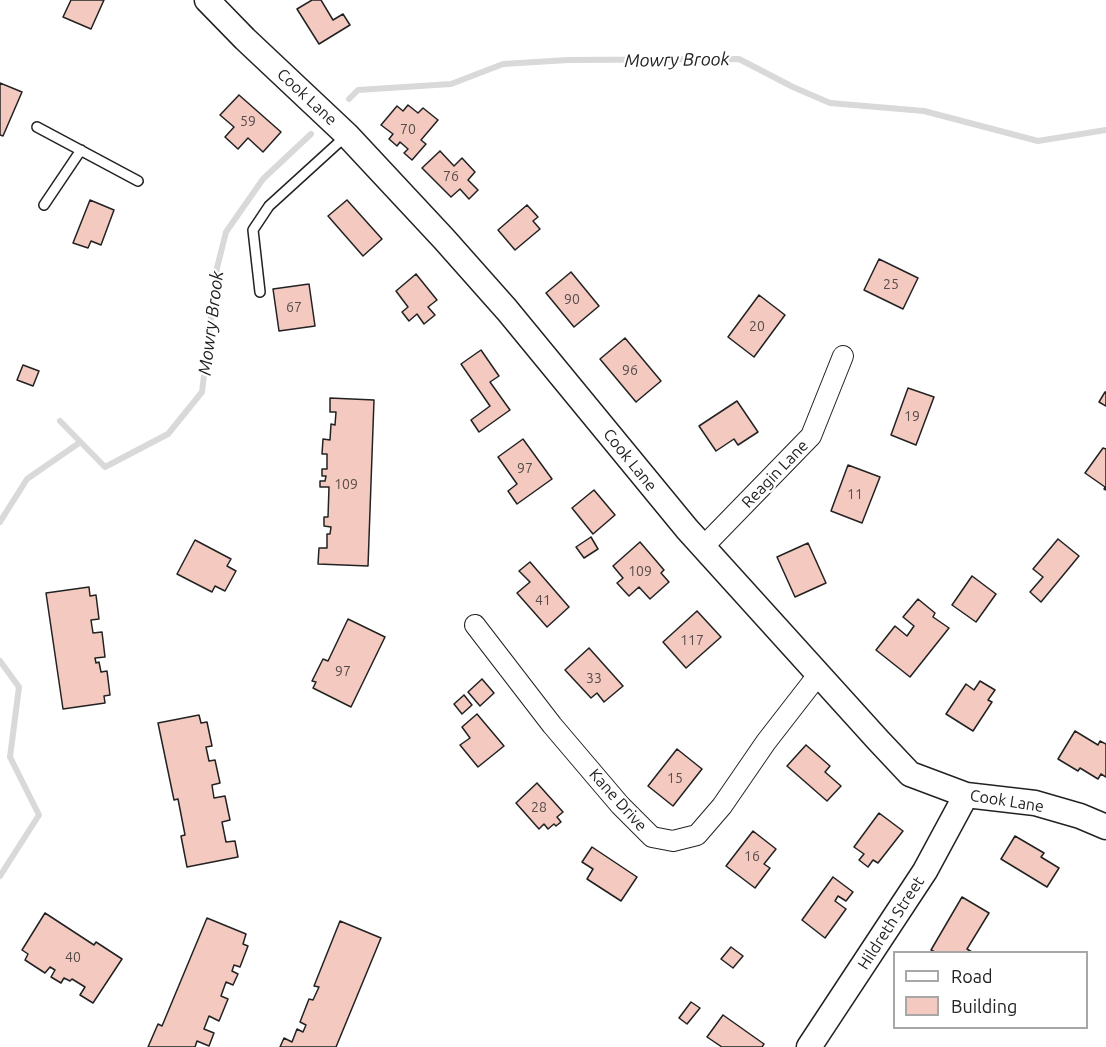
<!DOCTYPE html>
<html>
<head>
<meta charset="utf-8">
<style>
  body { margin:0 }
  #map { position:relative; width:1106px; height:1047px; overflow:hidden; background:#fff; font-family:Ubuntu,sans-serif }
  canvas { display:block }
  .legend { position:absolute; left:893px; top:951px; width:195px; height:78px; box-sizing:border-box; background:#fff; border:2px solid #a7a7a7; margin:0; padding:8px 10px; list-style:none; font-size:18px; color:#222 }
  .legend li { display:flex; align-items:center; gap:12px; height:30px }
  .legend b { width:30px; border:2px solid #a7a7a7 }
</style>
</head>
<body>
<div id="map">
<canvas width="1106" height="1047"></canvas>
<ul class="legend">
<li><b style="height:8px;background:#fff"></b>Road</li>
<li><b style="height:16px;background:#f3c9c0"></b>Building</li>
</ul>
</div>
<script>
const ctx = document.querySelector('canvas').getContext('2d');
ctx.lineJoin = 'round';
const shape = rows => new Path2D(rows.map(r => 'M' + r).join(''));
function stroke(path, color, width, dash) { ctx.strokeStyle = color; ctx.lineWidth = width; ctx.lineCap = dash ? 'butt' : 'round'; ctx.setLineDash(dash || []); ctx.stroke(path); }
function fill(path, color) { ctx.fillStyle = color; ctx.fill(path, 'evenodd'); }
function label(font, color, halo, rows, align = 'center') {
  ctx.font = font + ' Ubuntu,sans-serif'; ctx.lineWidth = 4.5; ctx.setLineDash([]); ctx.textBaseline = 'middle'; ctx.strokeStyle = halo; ctx.fillStyle = color; for (const [text, x, y, turn = 0] of rows) {
    ctx.save(); ctx.translate(x, y); ctx.rotate((+turn || 0) * Math.PI / 180); ctx.textAlign = isNaN(turn) ? turn : align; if (halo) ctx.strokeText(text, 0, 0); ctx.fillText(text, 0, 0); ctx.restore();
  }
}
const stream = shape([
  [349,99,358,90,451,84,503,64,568,60,739,59,793,87,830,103,924,111,1038,141,1106,130],
  [60,421,105,467,168,434,202,392,217,268,226,232,263,179,311,134],
  [0,522,27,479,79,443],
  [0,661,19,687,10,757,39,815,0,876]
]);
const building = shape([
  [71,0,104,0,91,29,63,17,71,0],
  [312,0,321,0,333,20,343,14,350,25,319,44,297,9,312,0],
  [0,83,22,92,3,136,0,135,0,83],
  [239,95,281,132,263,152,248,138,238,149,225,137,234,127,220,115,239,95],
  [408,105,418,113,423,108,438,120,421,140,426,144,412,160,404,153,408,149,400,142,397,146,389,139,393,134,381,125,397,106,403,111,408,105],
  [440,151,454,166,462,158,475,172,468,180,478,190,469,199,460,189,451,197,422,168,440,151],
  [90,200,114,210,101,245,91,241,88,248,73,243,90,200],
  [347,200,382,239,363,256,328,216,347,200],
  [527,205,538,217,533,221,540,229,515,250,498,230,527,205],
  [879,259,918,278,903,309,864,290,879,259],
  [571,272,599,306,574,327,546,293,571,272],
  [416,274,437,300,428,307,435,315,424,324,417,314,409,321,402,312,408,307,396,291,416,274],
  [309,284,315,326,279,331,273,289,309,284],
  [759,295,785,315,754,357,728,337,759,295],
  [625,338,661,381,636,402,600,359,625,338],
  [481,350,499,376,490,382,510,410,479,432,471,420,490,406,461,364,481,350],
  [23,365,39,371,33,386,17,380,23,365],
  [908,388,934,397,916,445,891,435,908,388],
  [1105,392,1106,392,1106,406,1099,402,1105,392],
  [330,398,374,400,368,566,318,564,319,548,327,548,327,534,330,534,331,527,324,526,324,517,328,517,329,487,320,487,320,481,325,481,326,476,322,476,322,469,327,469,327,454,322,454,323,439,330,440,331,424,335,425,336,412,330,412,330,398],
  [737,401,758,432,738,445,734,439,716,451,699,426,737,401],
  [523,439,552,479,517,504,508,491,517,484,498,457,523,439],
  [1103,448,1106,449,1106,490,1104,489,1105,487,1085,473,1103,448],
  [848,465,880,477,862,523,831,511,848,465],
  [594,490,615,515,593,534,572,508,594,490],
  [591,537,598,549,584,558,576,547,591,537],
  [1058,539,1079,556,1041,602,1030,592,1043,577,1033,569,1058,539],
  [195,540,231,559,227,566,236,571,225,591,215,586,212,592,177,574,195,540],
  [640,542,664,570,661,573,669,582,650,599,639,587,629,596,617,583,623,578,613,566,640,542],
  [808,543,826,583,795,597,777,557,808,543],
  [530,562,569,607,547,627,517,593,530,582,519,571,530,562],
  [972,576,996,594,976,622,952,605,972,576],
  [89,587,90,596,96,595,99,619,91,620,93,633,102,632,105,657,95,658,96,663,99,662,101,672,107,671,110,695,104,696,105,703,63,709,46,593,89,587],
  [918,599,935,613,933,617,949,628,910,677,876,650,895,626,907,636,914,626,903,617,918,599],
  [697,611,721,637,686,668,663,642,697,611],
  [348,619,385,637,351,707,313,688,316,682,312,681,323,659,328,661,348,619],
  [589,648,623,686,604,702,597,693,591,698,565,670,589,648],
  [482,679,494,693,480,706,468,692,482,679],
  [980,681,995,690,988,700,992,702,973,731,946,714,966,684,974,690,980,681],
  [464,695,472,705,462,714,454,704,464,695],
  [477,714,504,746,478,767,460,745,470,738,462,727,477,714],
  [199,715,201,723,207,722,212,746,206,747,209,761,215,760,220,783,212,785,214,798,225,796,230,820,222,822,226,842,235,841,238,857,187,867,181,836,185,835,178,799,174,800,158,723,199,715],
  [1075,731,1098,745,1100,741,1106,744,1106,777,1101,774,1098,779,1080,768,1078,771,1058,759,1075,731],
  [806,745,830,766,825,772,841,786,827,801,787,766,806,745],
  [677,749,702,769,673,806,648,786,677,749],
  [537,783,563,812,557,817,561,822,556,826,554,824,548,829,544,824,539,829,516,803,537,783],
  [879,813,903,831,878,863,873,860,868,867,859,860,864,854,854,847,879,813],
  [753,831,776,849,764,864,770,868,755,888,726,866,753,831],
  [1015,836,1044,853,1041,857,1059,868,1047,887,1001,859,1015,836],
  [592,847,637,877,621,901,587,879,593,869,582,862,592,847],
  [833,877,853,892,846,901,838,896,835,901,846,909,825,938,802,920,833,877],
  [962,897,989,913,967,949,972,952,935,952,931,950,962,897],
  [45,913,94,945,96,942,122,959,93,1003,80,995,85,987,72,979,70,981,64,978,61,983,51,977,55,970,50,967,45,973,25,960,28,954,22,950,45,913],
  [207,918,246,934,243,944,248,946,240,967,234,965,232,971,238,974,233,985,226,982,221,996,228,999,219,1021,209,1016,204,1029,214,1033,209,1046,197,1041,195,1047,148,1047,158,1024,162,1026,207,918],
  [340,921,381,938,336,1047,280,1047,284,1038,292,1042,297,1029,303,1032,306,1025,300,1022,309,999,313,1000,319,987,314,986,340,921],
  [731,947,743,956,733,968,721,959,731,947],
  [691,1002,700,1008,687,1024,679,1018,691,1002],
  [723,1015,764,1044,762,1047,722,1047,707,1037,723,1015]
]);
const service = shape([
  [37,127,138,181],
  [44,205,81,150],
  [260,292,253,230,269,206,347,135]
]);
const minor = shape([
  [703,547,811,436,843,356],
  [475,625,552,725,620,805,652,837,673,841,697,835,722,806,766,742,818,675]
]);
const tertiary = shape([
  [207,0,245,39,347,135,444,239,507,310,687,529,878,740,910,774,966,795,1035,803,1080,816,1106,827],
  [809,1047,925,871,966,795]
]);
const numberNames = [
  ["59",248,121],
  ["70",408,129],
  ["76",451,176],
  ["25",891,284],
  ["90",572,299],
  ["67",294,307],
  ["20",757,326],
  ["96",630,370],
  ["19",912,416],
  ["97",525,468],
  ["109",346,484],
  ["11",855,494],
  ["109",640,571],
  ["41",543,600],
  ["117",692,640],
  ["97",343,671],
  ["33",594,678],
  ["15",675,778],
  ["28",539,807],
  ["16",752,856],
  ["40",73,957]
];
const streetNames = [
  ["Cook Lane",307,97,43],
  ["Cook Lane",630,460,51],
  ["Reagin Lane",775,474,-46],
  ["Kane Drive",618,800,48],
  ["Cook Lane",1007,801,9],
  ["Hildreth Street",891,923,-57]
];
const waterNames = [
  ["Mowry Brook",677,60,-1],
  ["Mowry Brook",211,323,-83]
];
stroke(stream, '#d9d9d9', 6);
fill(building, '#f3c9c0');
stroke(building, '#222', 1.5);
stroke(service, '#222', 12);
stroke(minor, '#222', 22);
stroke(tertiary, '#222', 27);
stroke(service, '#fff', 9);
stroke(minor, '#fff', 20);
stroke(tertiary, '#fff', 24);
label('14px', '#564c4a', null, numberNames);
label('16px', '#222', '#fff', streetNames);
label('italic 18px', '#222', '#fff', waterNames);
</script>
</body>
</html>
